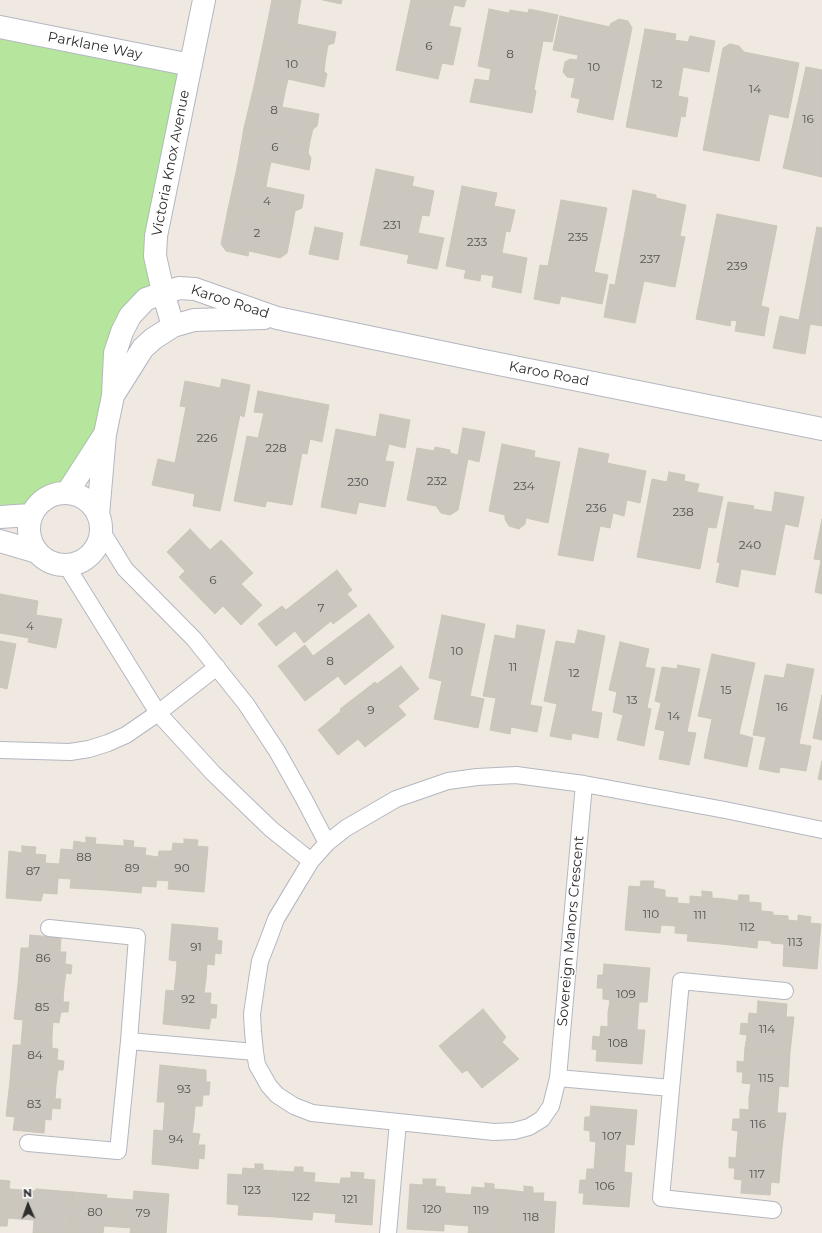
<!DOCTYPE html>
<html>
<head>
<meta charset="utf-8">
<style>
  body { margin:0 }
  #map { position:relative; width:822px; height:1233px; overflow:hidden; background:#efe9e1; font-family:Montserrat,sans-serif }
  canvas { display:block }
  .north { position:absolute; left:8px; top:1185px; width:40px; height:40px; -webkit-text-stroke:3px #fff; paint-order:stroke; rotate:358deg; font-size:11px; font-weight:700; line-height:16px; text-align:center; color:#2e2e2e }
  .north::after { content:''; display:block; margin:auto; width:14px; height:18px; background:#2e2e2e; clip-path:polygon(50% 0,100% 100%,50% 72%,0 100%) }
</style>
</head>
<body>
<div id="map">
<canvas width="822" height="1233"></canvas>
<div class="north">N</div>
</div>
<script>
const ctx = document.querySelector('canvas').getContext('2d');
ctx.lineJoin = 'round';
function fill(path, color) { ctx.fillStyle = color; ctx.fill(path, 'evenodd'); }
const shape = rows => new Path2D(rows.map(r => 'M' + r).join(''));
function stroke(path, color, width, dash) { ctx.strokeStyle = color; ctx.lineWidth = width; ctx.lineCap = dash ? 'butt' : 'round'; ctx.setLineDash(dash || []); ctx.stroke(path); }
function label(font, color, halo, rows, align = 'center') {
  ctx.font = font + ' Montserrat,sans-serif'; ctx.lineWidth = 3; ctx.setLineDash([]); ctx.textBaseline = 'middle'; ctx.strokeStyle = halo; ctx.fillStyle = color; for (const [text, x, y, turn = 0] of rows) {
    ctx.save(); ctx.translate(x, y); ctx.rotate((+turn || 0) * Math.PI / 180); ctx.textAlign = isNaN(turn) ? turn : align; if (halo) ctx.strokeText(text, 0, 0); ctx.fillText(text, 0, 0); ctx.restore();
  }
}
const green = shape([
  [0,27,191,65,156,236,163,292,130,316,113,396,67,493,56,495,45,499,37,506,31,515,0,517]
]);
const building = shape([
  [272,0,301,0,299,11,271,5,272,0],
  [323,0,342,0,341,4,323,0],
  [411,0,466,0,464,7,454,5,449,26,461,28,453,65,442,63,438,79,396,70,411,0],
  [271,5,299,11,297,24,336,32,334,43,328,45,326,56,263,44,271,5],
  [489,9,509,13,510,10,528,13,529,9,558,15,552,42,543,41,534,89,536,91,532,113,470,102,475,79,489,81,491,69,478,66,489,9],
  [560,16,610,27,610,24,619,19,628,21,632,28,613,120,577,112,580,99,571,97,575,78,567,77,563,72,565,62,570,59,577,60,578,55,553,50,560,16],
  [645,29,676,34,675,40,688,42,690,36,715,41,709,72,683,67,678,96,688,98,685,117,681,116,677,137,626,127,645,29],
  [263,44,326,56,324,71,327,74,324,87,288,79,285,92,254,86,263,44],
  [730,44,739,46,744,52,799,63,788,118,769,114,759,161,703,150,723,48,730,44],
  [806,67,822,70,822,177,783,168,806,67],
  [254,86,285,92,282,107,319,114,317,126,313,129,310,141,244,128,254,86],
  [244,128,310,141,308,153,311,158,309,170,271,162,268,175,237,168,244,128],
  [237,168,268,175,266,187,304,195,302,208,295,211,293,223,228,209,237,168],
  [376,169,414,177,412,186,434,191,429,216,422,215,418,233,444,238,437,269,407,263,409,255,360,245,376,169],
  [462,186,497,193,494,206,515,210,510,232,506,231,502,253,527,258,521,293,492,287,494,276,481,274,480,281,464,278,466,270,446,266,462,186],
  [633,190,656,195,656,198,686,205,680,236,685,237,675,287,644,281,635,323,604,317,610,284,615,285,633,190],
  [561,200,607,208,594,272,608,275,602,304,561,296,559,304,534,299,540,265,548,266,561,200],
  [228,209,293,223,287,253,280,258,249,251,248,256,226,251,221,244,228,209],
  [717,214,777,226,761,306,769,308,764,336,735,331,737,321,731,320,730,326,696,319,717,214],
  [315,227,343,233,338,260,309,254,315,227],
  [817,227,822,228,822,326,810,324,805,354,773,348,780,316,799,320,817,227],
  [222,379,250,385,244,417,240,415,220,511,193,506,195,494,152,485,158,459,175,463,186,407,180,406,185,381,220,388,222,379],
  [258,391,329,405,322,442,310,439,307,454,302,453,292,505,267,501,265,507,234,501,247,436,258,438,264,413,254,412,258,391],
  [380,414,410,420,405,448,389,444,385,461,394,462,385,507,359,502,356,514,321,507,336,429,376,437,380,414],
  [463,428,485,432,479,462,468,459,458,510,450,515,441,513,436,506,407,500,417,448,434,451,435,447,450,450,450,453,458,455,463,428],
  [502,444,535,451,534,457,560,462,548,523,526,518,525,524,519,529,509,526,505,519,505,515,489,511,502,444],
  [579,448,609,454,607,463,646,471,640,503,627,500,624,516,613,513,610,528,600,526,593,561,558,555,579,448],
  [669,472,685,475,684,481,699,484,697,492,723,497,716,528,708,527,700,569,637,557,652,479,667,482,669,472],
  [775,492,804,497,798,527,785,524,775,575,741,569,738,587,716,582,720,563,717,562,728,502,754,506,753,509,772,512,775,492],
  [822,519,822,594,815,592,821,560,814,559,822,519],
  [190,529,210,550,221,540,253,573,241,584,262,605,241,625,223,606,215,614,179,577,185,571,167,552,190,529],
  [337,570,352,590,347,594,357,606,333,624,331,621,304,643,295,631,276,646,258,624,282,606,286,610,337,570],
  [0,594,38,601,36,615,62,619,56,648,28,642,29,638,0,633,0,594],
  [369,614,394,647,345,685,338,676,305,701,278,666,305,645,313,656,369,614],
  [442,615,485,624,470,696,484,699,478,728,434,719,442,681,429,678,442,615],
  [517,625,545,630,530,705,542,707,537,732,511,727,510,734,490,730,496,698,483,696,495,635,515,639,517,625],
  [578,630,605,636,591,711,602,713,598,738,572,733,571,740,550,736,557,704,544,701,556,641,575,644,578,630],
  [0,641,16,644,7,689,0,687,0,641],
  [620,642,649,649,645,667,655,669,647,708,651,709,644,746,617,740,623,715,613,712,617,692,609,690,620,642],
  [712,654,755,663,739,734,753,738,747,767,704,758,712,719,698,716,712,654],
  [787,664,814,669,799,744,811,746,806,771,780,767,779,773,759,769,766,737,753,735,765,675,784,678,787,664],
  [678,665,700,669,687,732,696,733,689,765,659,759,665,731,655,729,661,703,655,701,662,667,677,669,678,665],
  [401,666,419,689,398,706,406,715,365,747,358,739,338,755,318,730,341,711,340,709,375,682,377,684,401,666],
  [822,695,822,740,813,738,822,695],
  [822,761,822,780,818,779,822,761],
  [86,837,96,838,95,844,110,845,105,890,70,888,71,879,58,878,61,849,73,850,74,841,86,843,86,837],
  [184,839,198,840,197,846,208,847,204,892,168,889,169,881,156,880,159,851,172,851,173,843,184,844,184,839],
  [124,840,134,841,133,847,146,848,145,855,158,857,156,887,142,886,141,893,105,890,110,845,124,846,124,840],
  [22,846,36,847,35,854,46,855,45,863,59,864,57,894,43,893,41,901,6,898,9,851,22,853,22,846],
  [641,881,654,881,653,888,665,890,665,897,678,898,675,926,661,925,660,933,625,930,629,886,640,887,641,881],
  [702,891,712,892,712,898,725,899,721,944,687,941,688,934,675,933,677,903,690,904,690,896,702,897,702,891],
  [739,895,749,895,749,902,761,903,761,911,773,912,771,941,758,940,757,948,721,944,725,899,738,901,739,895],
  [773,915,788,916,788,920,798,921,798,915,811,917,810,923,821,924,817,969,783,966,784,944,771,943,773,915],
  [172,924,218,928,217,940,222,941,221,954,215,953,214,965,207,964,206,978,176,975,177,961,169,960,172,924],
  [30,935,61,938,60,952,66,952,65,964,72,965,71,974,66,973,64,988,18,984,21,948,29,948,30,935],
  [604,964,650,968,647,1002,639,1002,638,1015,608,1013,610,1000,603,999,603,988,597,988,598,975,603,975,604,964],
  [176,975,206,978,204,993,211,993,210,1004,217,1005,216,1018,211,1018,209,1029,163,1024,166,990,174,991,176,975],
  [18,984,64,988,63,1002,69,1002,68,1012,61,1012,59,1023,53,1022,52,1036,22,1033,23,1020,14,1019,18,984],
  [758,1001,787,1004,786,1017,794,1017,790,1052,745,1048,747,1035,740,1034,741,1023,748,1024,749,1013,757,1014,758,1001],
  [483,1009,506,1037,502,1042,519,1059,482,1088,467,1070,462,1073,439,1046,483,1009],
  [608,1013,638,1015,637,1030,645,1030,642,1064,596,1061,597,1050,592,1049,593,1036,600,1037,601,1026,608,1027,608,1013],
  [22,1033,52,1036,52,1048,58,1049,57,1060,64,1061,63,1070,58,1070,56,1085,10,1081,13,1045,21,1045,22,1033],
  [745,1048,790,1052,788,1087,779,1086,778,1100,749,1097,751,1084,742,1083,743,1072,737,1072,737,1061,744,1062,745,1048],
  [160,1065,206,1070,206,1082,210,1082,209,1095,203,1095,202,1106,195,1106,194,1120,164,1117,165,1102,157,1102,160,1065],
  [10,1081,56,1085,55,1099,61,1099,60,1109,52,1108,51,1120,45,1119,44,1133,13,1130,15,1117,6,1116,10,1081],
  [749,1097,778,1100,777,1113,786,1113,782,1148,737,1144,738,1131,732,1130,733,1119,740,1119,740,1109,749,1110,749,1097],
  [591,1106,637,1110,634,1145,626,1144,625,1158,595,1156,596,1142,590,1141,590,1131,584,1130,585,1117,590,1117,591,1106],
  [164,1117,194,1120,192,1133,200,1134,198,1145,205,1145,204,1159,199,1158,198,1169,152,1164,154,1130,163,1131,164,1117],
  [737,1144,782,1148,779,1183,771,1182,770,1195,741,1193,742,1180,734,1179,735,1168,729,1168,729,1157,736,1158,737,1144],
  [595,1156,625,1158,624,1172,632,1173,629,1207,583,1204,584,1193,579,1193,580,1180,586,1180,587,1169,594,1169,595,1156],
  [255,1164,263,1164,263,1170,278,1171,275,1217,238,1215,239,1205,227,1204,228,1174,242,1175,243,1168,255,1169,255,1164],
  [295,1167,303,1167,303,1172,315,1173,314,1182,327,1183,325,1213,313,1212,312,1220,275,1217,279,1171,294,1172,295,1167],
  [351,1172,364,1173,363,1179,375,1180,372,1225,335,1222,336,1214,325,1213,327,1183,340,1184,341,1178,351,1178,351,1172],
  [423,1179,436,1179,435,1186,445,1187,445,1193,457,1194,455,1225,444,1224,444,1231,407,1229,410,1184,423,1185,423,1179],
  [0,1180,10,1181,9,1189,22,1190,20,1219,8,1218,7,1226,0,1226,0,1180],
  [485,1183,494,1184,494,1189,508,1190,505,1233,468,1233,469,1226,455,1225,457,1194,471,1195,472,1187,485,1188,485,1183],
  [524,1186,533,1187,533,1193,544,1193,543,1201,556,1202,554,1233,505,1233,508,1190,524,1192,524,1186],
  [36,1189,73,1192,70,1233,33,1233,34,1220,20,1219,22,1190,36,1191,36,1189],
  [134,1191,169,1194,166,1233,130,1233,131,1228,118,1227,120,1199,133,1200,134,1191],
  [73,1192,107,1195,106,1198,120,1199,118,1227,104,1226,103,1233,70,1233,73,1192]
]);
const service = shape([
  [101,530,125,569,194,639,246,704,277,751,304,799,327,843],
  [66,565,158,713,213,773,271,829,311,861],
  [0,750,70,752,89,749,108,743,126,735,158,713,217,667],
  [584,784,558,1078,551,1106,542,1119,529,1127,514,1131,494,1132,312,1113,294,1106,277,1095,269,1086,257,1065,255,1052,253,1032,252,1014,257,980,260,961,269,938,276,919,300,879,311,861,327,843,346,828,396,799,448,781,477,777,516,775,584,784,725,810,822,830],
  [129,1041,255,1052],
  [558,1078,671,1088],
  [28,1143,118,1151,129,1041,137,937,49,928],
  [773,1210,661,1198,681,981,785,991],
  [388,1233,398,1122]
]);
const minor = shape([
  [0,27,191,65],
  [173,326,163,292,155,256,156,236,204,0],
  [114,394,143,348,153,339,173,326,194,320,264,318],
  [67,493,103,437],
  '29 529a36 36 0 1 1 72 0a36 36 0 1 1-72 0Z',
  [98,515,105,434,113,396,115,353,122,332,130,316,146,299,179,288,195,289,277,318,479,360,822,429],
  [0,517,31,515],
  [0,541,37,552]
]);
const numberNames = [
  ["6",429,46],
  ["8",510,54],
  ["10",292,64],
  ["10",594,67],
  ["12",657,84],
  ["14",755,89],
  ["8",274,110],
  ["16",808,119],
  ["6",275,147],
  ["4",267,201],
  ["231",392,225],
  ["2",257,233],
  ["235",578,237],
  ["233",477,242],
  ["237",650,259],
  ["239",737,266],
  ["226",207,438],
  ["228",276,448],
  ["232",437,481],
  ["230",358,482],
  ["234",524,486],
  ["236",596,508],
  ["238",683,512],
  ["240",750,545],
  ["6",213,580],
  ["7",321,608],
  ["4",30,626],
  ["10",457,651],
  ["8",330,661],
  ["11",513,667],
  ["12",574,673],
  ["15",726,690],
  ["13",632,700],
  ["16",782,707],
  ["9",371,710],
  ["14",674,716],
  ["88",84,857],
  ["89",132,868],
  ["90",182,868],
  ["87",33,871],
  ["110",651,914],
  ["111",700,915],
  ["112",747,927],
  ["113",795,942],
  ["91",196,947],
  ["86",43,958],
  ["109",626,994],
  ["92",188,999],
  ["85",42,1007],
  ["114",767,1029],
  ["108",618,1043],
  ["84",35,1055],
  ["115",766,1078],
  ["93",184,1089],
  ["83",34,1104],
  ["116",758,1124],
  ["107",612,1136],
  ["94",176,1139],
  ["117",757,1174],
  ["106",605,1186],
  ["123",252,1190],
  ["122",301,1197],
  ["121",350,1199],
  ["120",432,1209],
  ["119",481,1210],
  ["80",95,1212],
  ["79",143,1213],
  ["118",531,1217]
];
const streetNames = [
  ["Parklane Way",95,46,11],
  ["Victoria Knox Avenue",171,163,-79],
  ["Karoo Road",230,302,18],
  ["Karoo Road",549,374,11],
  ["Sovereign Manors Crescent",571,931,-85]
];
fill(green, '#b6e59e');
fill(building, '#cbc7bf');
stroke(building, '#cbc5ba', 1);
stroke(service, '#b4b7c1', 18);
stroke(minor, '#b4b7c1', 24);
stroke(service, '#fff', 16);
stroke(minor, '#fff', 22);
label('12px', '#555452', null, numberNames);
label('14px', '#2e2e2e', '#fff', streetNames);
</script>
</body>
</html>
